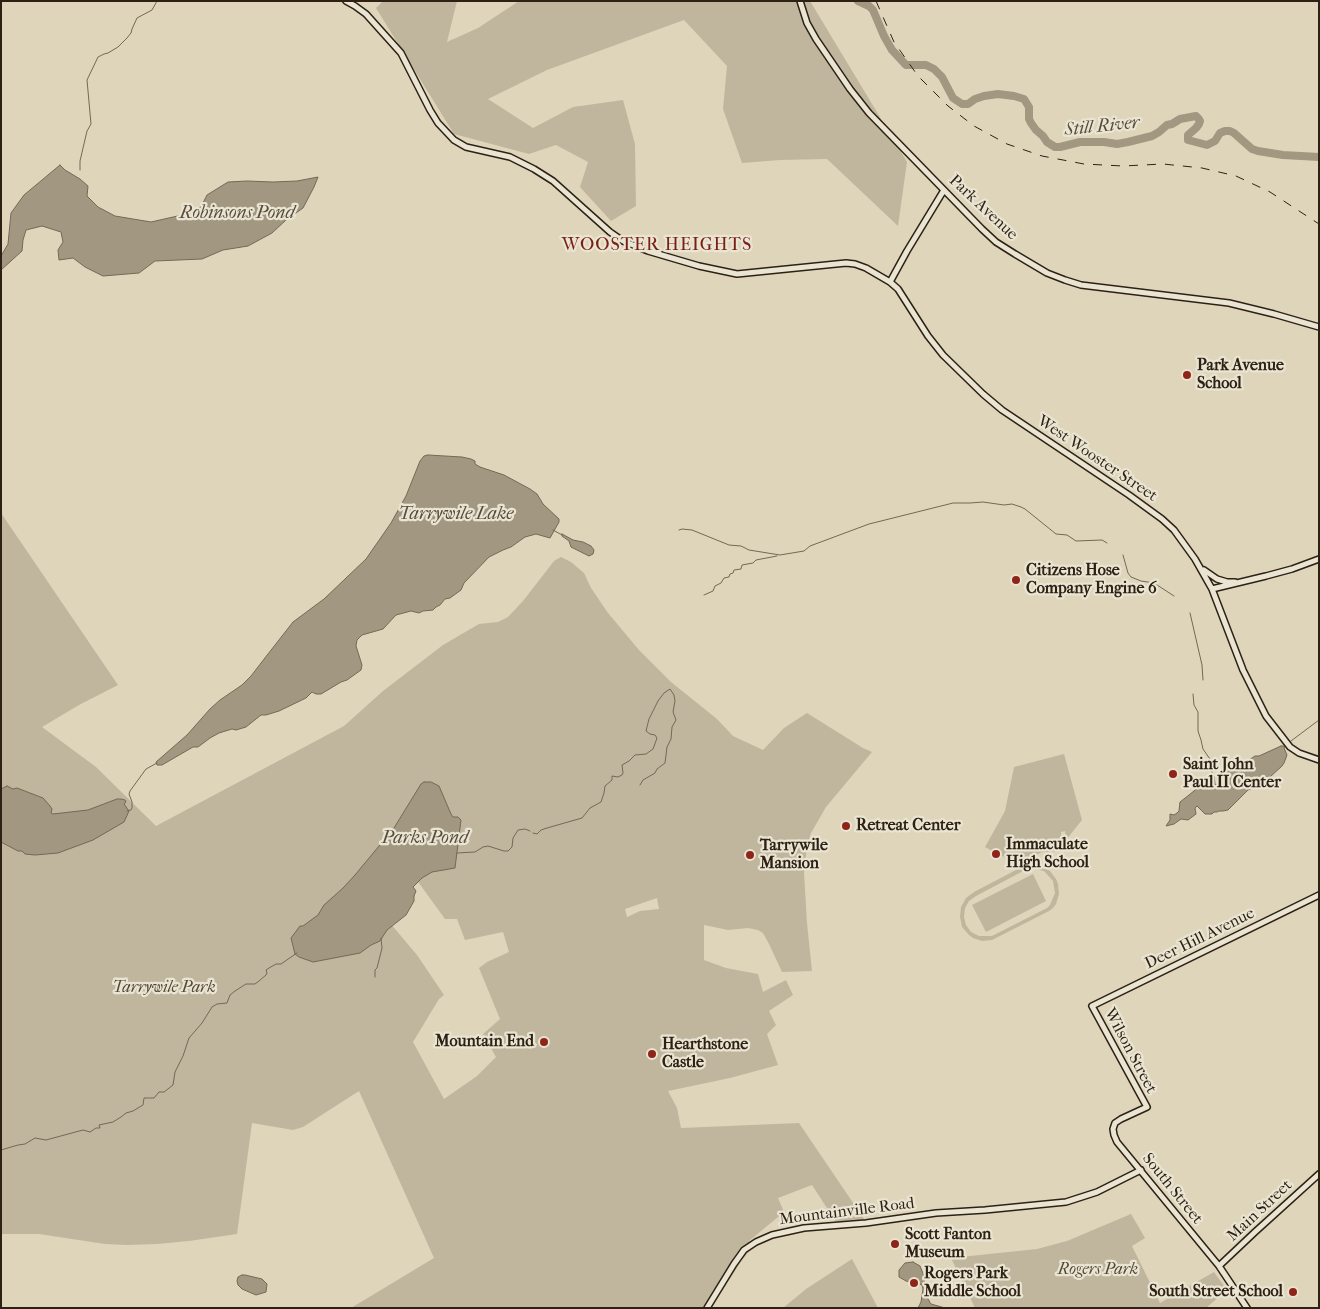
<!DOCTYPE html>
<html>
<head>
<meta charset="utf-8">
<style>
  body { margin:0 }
  #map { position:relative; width:1320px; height:1309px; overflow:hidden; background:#ded5bb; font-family:"IM FELL French Canon",serif }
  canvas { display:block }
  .frame { position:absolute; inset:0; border:2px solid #2e2113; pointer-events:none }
</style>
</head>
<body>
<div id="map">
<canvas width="1320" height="1309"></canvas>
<div class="frame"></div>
</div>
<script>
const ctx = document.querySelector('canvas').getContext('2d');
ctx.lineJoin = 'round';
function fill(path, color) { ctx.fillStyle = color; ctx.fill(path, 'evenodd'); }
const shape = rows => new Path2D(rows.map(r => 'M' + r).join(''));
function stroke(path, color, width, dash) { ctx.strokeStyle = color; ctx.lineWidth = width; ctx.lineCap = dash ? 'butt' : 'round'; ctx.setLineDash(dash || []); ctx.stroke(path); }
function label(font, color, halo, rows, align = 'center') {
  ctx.font = font + ' "IM FELL French Canon",serif'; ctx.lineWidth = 4.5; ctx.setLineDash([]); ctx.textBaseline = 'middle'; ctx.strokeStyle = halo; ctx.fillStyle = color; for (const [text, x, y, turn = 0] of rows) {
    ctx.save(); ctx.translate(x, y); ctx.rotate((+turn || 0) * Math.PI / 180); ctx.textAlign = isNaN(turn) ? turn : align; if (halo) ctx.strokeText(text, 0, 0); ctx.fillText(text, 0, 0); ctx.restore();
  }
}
const green = shape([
  [383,1,457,1,447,42,478,28,519,1,810,1,907,162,898,226,827,159,780,160,742,163,723,109,727,66,684,20,547,70,488,99,533,128,573,107,623,100,635,144,636,206,611,221,580,187,588,162,556,145,529,154,454,134,376,8],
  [1,513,118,685,79,705,42,727,96,767,156,826,344,726,383,691,443,645,479,624,498,622,508,617,523,601,554,561,561,557,571,562,584,573,591,588,608,613,639,650,671,682,717,719,733,736,763,750,784,728,807,713,863,748,872,752,826,807,811,833,807,847,804,872,807,923,812,971,782,972,769,944,763,933,758,930,748,928,728,930,704,925,704,960,726,968,758,974,763,992,786,980,793,995,769,1011,776,1025,767,1034,778,1065,730,1078,668,1091,677,1108,681,1128,799,1123,866,1222,838,1225,812,1185,778,1198,784,1212,749,1241,752,1248,742,1260,711,1308,351,1308,434,1258,359,1091,303,1127,293,1130,252,1123,237,1234,189,1241,157,1244,126,1245,105,1244,39,1234,1,1234],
  [416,879,445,919,457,919,465,940,503,932,509,952,487,962,479,968,500,1019,483,1034,496,1057,477,1076,444,1099,413,1042,439,999,444,995,417,955,390,923],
  [657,898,659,909,640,911,627,917,625,909],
  [1064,754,1082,820,1066,840,1065,831,1061,832,1062,851,1043,852,1027,858,1012,860,1004,857,985,847,1005,811,1014,767],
  [1037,859,1039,863,1036,865,1041,866,1050,871,1056,879,1058,884,1059,894,1056,904,1053,908,1049,911,992,940,982,941,973,938,969,935,962,927,960,917,961,907,966,898,974,892],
  [1027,869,1036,869,1044,871,1053,881,1055,893,1050,905,1047,908,992,936,979,936,971,932,966,925,964,917,965,908,969,901,976,896],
  [1033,874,1046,901,986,932,972,905],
  [1131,1214,1145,1238,1132,1246,1160,1303,1214,1272,1227,1290,1206,1308,975,1308,951,1258,1037,1249,1067,1241],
  [852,1259,878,1308,783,1308,806,1289]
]);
const water = shape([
  [60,165,65,170,80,179,88,186,87,196,98,207,115,216,151,222,182,215,201,207,207,195,228,182,247,181,273,182,297,181,318,177,314,187,303,208,286,220,272,233,248,246,223,250,202,259,155,261,139,273,103,276,85,267,73,258,59,260,58,250,63,242,61,232,42,226,26,230,23,240,22,251,1,270,1,256,8,244,11,213,24,195,60,165],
  [428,455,462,457,471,459,475,461,475,464,480,467,504,475,530,489,537,494,543,504,559,519,559,522,550,538,536,534,525,537,511,547,503,550,489,557,464,583,461,590,450,598,445,599,440,605,436,607,433,610,423,611,419,613,411,611,396,615,383,629,362,635,357,640,356,646,362,665,361,670,347,680,341,682,321,694,316,694,312,692,306,698,279,711,266,715,261,715,246,727,236,730,232,729,219,733,210,738,198,747,193,747,162,765,157,765,156,762,187,735,210,709,220,700,242,685,251,676,268,654,293,622,324,599,366,559,391,523,406,496,420,461,424,456,428,455],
  [562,534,573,540,583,542,591,546,594,550,593,554,589,556,571,547,569,541,562,536,562,534],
  [1281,746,1285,746,1284,748,1287,755,1284,763,1282,766,1270,777,1267,782,1248,790,1228,810,1223,811,1219,811,1217,812,1214,812,1212,814,1205,814,1197,806,1195,808,1196,814,1188,820,1181,819,1174,824,1166,826,1170,820,1170,814,1174,815,1177,813,1179,811,1180,802,1189,795,1205,782,1209,782,1212,785,1212,776,1214,776,1215,784,1216,785,1218,783,1217,777,1223,772,1238,764,1241,764,1249,760,1255,756,1259,756,1281,746],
  [424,782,431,782,439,786,451,814,453,817,458,817,461,820,455,868,432,872,422,878,413,887,416,891,414,896,414,901,406,915,387,930,380,941,371,945,360,953,313,962,299,957,295,954,291,938,300,926,303,926,318,915,324,905,343,888,355,875,394,828,421,784,424,782],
  [7,786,13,789,17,788,43,798,50,806,52,809,51,813,53,814,88,810,117,799,121,799,125,800,126,802,124,804,129,811,124,822,93,840,58,853,35,855,25,854,22,851,18,851,1,842,1,789,7,786],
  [913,1262,920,1266,924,1276,925,1294,931,1304,945,1308,918,1308,921,1302,923,1289,922,1285,917,1283,906,1281,899,1277,899,1270,905,1263,913,1262],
  [242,1275,245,1275,262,1279,267,1284,266,1292,256,1295,242,1289,238,1285,237,1281,238,1277,242,1275]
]);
const stream = shape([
  [80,170,80,161,87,131,91,124,87,80,98,57,104,54,108,53,118,47,127,38,131,33,132,29,137,18,152,10,157,1],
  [553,530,562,535],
  [679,530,682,529,692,530,729,545,741,546,749,550,780,555,804,551,810,546,869,524,953,503,970,503,983,502,1004,505,1012,504,1021,507,1025,509,1056,534,1067,535,1076,541,1102,540,1107,543],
  [1123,555,1128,573,1131,577,1141,581,1154,583,1174,596],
  [704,595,713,591,715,586,721,583,724,578,729,577,730,574,733,573,734,570,741,569,742,565,753,563,756,560,777,556],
  [1190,613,1202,665,1203,680],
  [1193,694,1194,705,1198,712,1198,731,1201,740,1203,749,1212,762,1211,769,1213,775],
  [1291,741,1319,720],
  [127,811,131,810,132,808,132,802,129,794,130,791,146,769,157,763],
  [533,833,537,834,541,830,547,828,582,818,590,808,601,802,604,793,605,786,612,780,612,776,618,777,622,775,623,773,622,765,629,761,635,755,646,754,653,749,657,738,655,735,650,734,646,731,649,719,658,701,664,693,670,689,674,695,675,701,673,712,676,720,672,727,671,739,667,747,665,763,657,769,655,773,643,780,640,785],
  [457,853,475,852,483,847,488,846,504,851,508,851,512,847,513,838,518,830,525,829,530,831],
  [375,977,375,970,377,968,382,948,381,938],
  [1,1150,18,1145,25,1144,35,1138,46,1140,83,1130,90,1132,96,1128,100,1128,99,1125,113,1122,121,1117,126,1113,133,1111,143,1105,144,1098,154,1098,159,1092,164,1092,173,1085,175,1072,183,1056,189,1038,202,1023,212,1007,217,1004,227,1003,230,995,235,991,246,984,255,984,259,981,266,975,267,973,266,970,269,968,276,964,281,964,297,953]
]);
const river = shape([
  [858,1,869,6,873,10,884,36,892,50,906,65,926,65,934,69,942,77,953,98,962,104,968,104,975,99,984,96,998,94,1014,96,1024,99,1029,107,1029,119,1031,123,1036,130,1043,136,1047,142,1055,147,1060,147,1080,142,1104,142,1117,144,1128,142,1152,136,1159,132,1167,125,1172,124,1180,119,1196,116,1198,118,1200,121,1199,124,1196,128,1188,135,1188,140,1207,145,1215,141,1220,133,1225,131,1230,131,1234,133,1252,149,1258,151,1283,155,1319,157]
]);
const secondary = shape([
  [346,1,355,6,366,14,401,53,430,110,438,123,454,140,466,147,510,157,534,169,553,181,610,232,623,241,648,251,699,266,737,274,846,263,855,264,866,268,890,282,898,289,928,336,943,355,983,394,1002,410,1129,495,1162,519,1174,530,1195,559,1212,589,1243,670,1266,716,1290,747,1299,753,1319,760],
  [800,1,807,23,816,39,850,89,869,113,982,229,996,242,1015,254,1047,273,1065,280,1081,285,1229,303,1274,314,1319,327],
  [890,282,907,251,944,190],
  [1204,570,1217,579,1227,582,1235,582],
  [1212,589,1266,576,1292,569,1319,559],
  [1219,1266,1255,1232,1319,1174],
  [707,1308,734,1264,744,1250,756,1242,772,1235,804,1228,866,1223,936,1213,985,1210,1066,1202,1097,1192,1141,1170],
  [1247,1308,1219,1266,1117,1142,1114,1135,1113,1129,1115,1123,1121,1119,1147,1107,1092,1006,1319,895]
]);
const rail = shape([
  [876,1,894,42,918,76,948,106,974,126,1007,144,1042,156,1084,164,1123,166,1163,164,1202,168,1236,176,1270,192,1319,224]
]);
const markers = [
  [1187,375,5,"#8f2418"],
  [1016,580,5,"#8f2418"],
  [1173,774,5,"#8f2418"],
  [846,826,5,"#8f2418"],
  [996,854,5,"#8f2418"],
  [750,855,5,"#8f2418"],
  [544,1042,5,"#8f2418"],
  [652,1054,5,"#8f2418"],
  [895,1244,5,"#8f2418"],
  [914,1283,5,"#8f2418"],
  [1293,1292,5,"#8f2418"]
];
const streetNames = [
  ["Park Avenue",983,208,43],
  ["West Wooster Street",1097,459,34],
  ["Deer Hill Avenue",1200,939,-26],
  ["Wilson Street",1130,1051,62],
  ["South Street",1172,1189,51],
  ["Main Street",1260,1211,-43],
  ["Mountainville Road",847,1212,-7]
];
const poiNames = [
  ["Park Avenue",1197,366],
  ["School",1197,384],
  ["Citizens Hose",1026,571],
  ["Company Engine 6",1026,589],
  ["Saint John",1183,765],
  ["Paul II Center",1183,783],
  ["Retreat Center",856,826],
  ["Immaculate",1006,845],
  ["High School",1006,863],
  ["Tarrywile",760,846],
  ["Mansion",760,864],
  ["Mountain End",534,1042,"right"],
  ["Hearthstone",662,1045],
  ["Castle",662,1063],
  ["Scott Fanton",905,1235],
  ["Museum",905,1253],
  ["Rogers Park",924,1274],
  ["Middle School",924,1292],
  ["South Street School",1283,1292,"right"]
];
const parkNames = [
  ["Tarrywile Park",164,988],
  ["Rogers Park",1098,1270]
];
const waterNames = [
  ["Still River",1102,127,-6],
  ["Robinsons Pond",237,214],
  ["Tarrywile Lake",456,515],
  ["Parks Pond",425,839]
];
const neighbourhoodNames = [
  ["WOOSTER HEIGHTS",657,246]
];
fill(green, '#c0b69e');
fill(water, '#a29882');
stroke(water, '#746856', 1);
stroke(stream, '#746856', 1);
stroke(river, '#a29882', 8);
stroke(secondary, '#2e2113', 8);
stroke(secondary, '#eae4d3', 5);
stroke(rail, '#2e2113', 1, [9, 9]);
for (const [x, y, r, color] of markers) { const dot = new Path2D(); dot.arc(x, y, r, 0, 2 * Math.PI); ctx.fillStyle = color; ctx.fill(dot); stroke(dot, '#eae4d3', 2); }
label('16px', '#2e2113', '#eae4d3', streetNames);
label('bold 16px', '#2e2113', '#eae4d3', poiNames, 'left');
label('italic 16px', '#524636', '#eae4d3', parkNames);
label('italic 18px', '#574b3a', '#eae4d3', waterNames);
ctx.letterSpacing = '1px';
label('18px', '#7a1f14', '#eae4d3', neighbourhoodNames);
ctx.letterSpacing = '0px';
</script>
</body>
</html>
